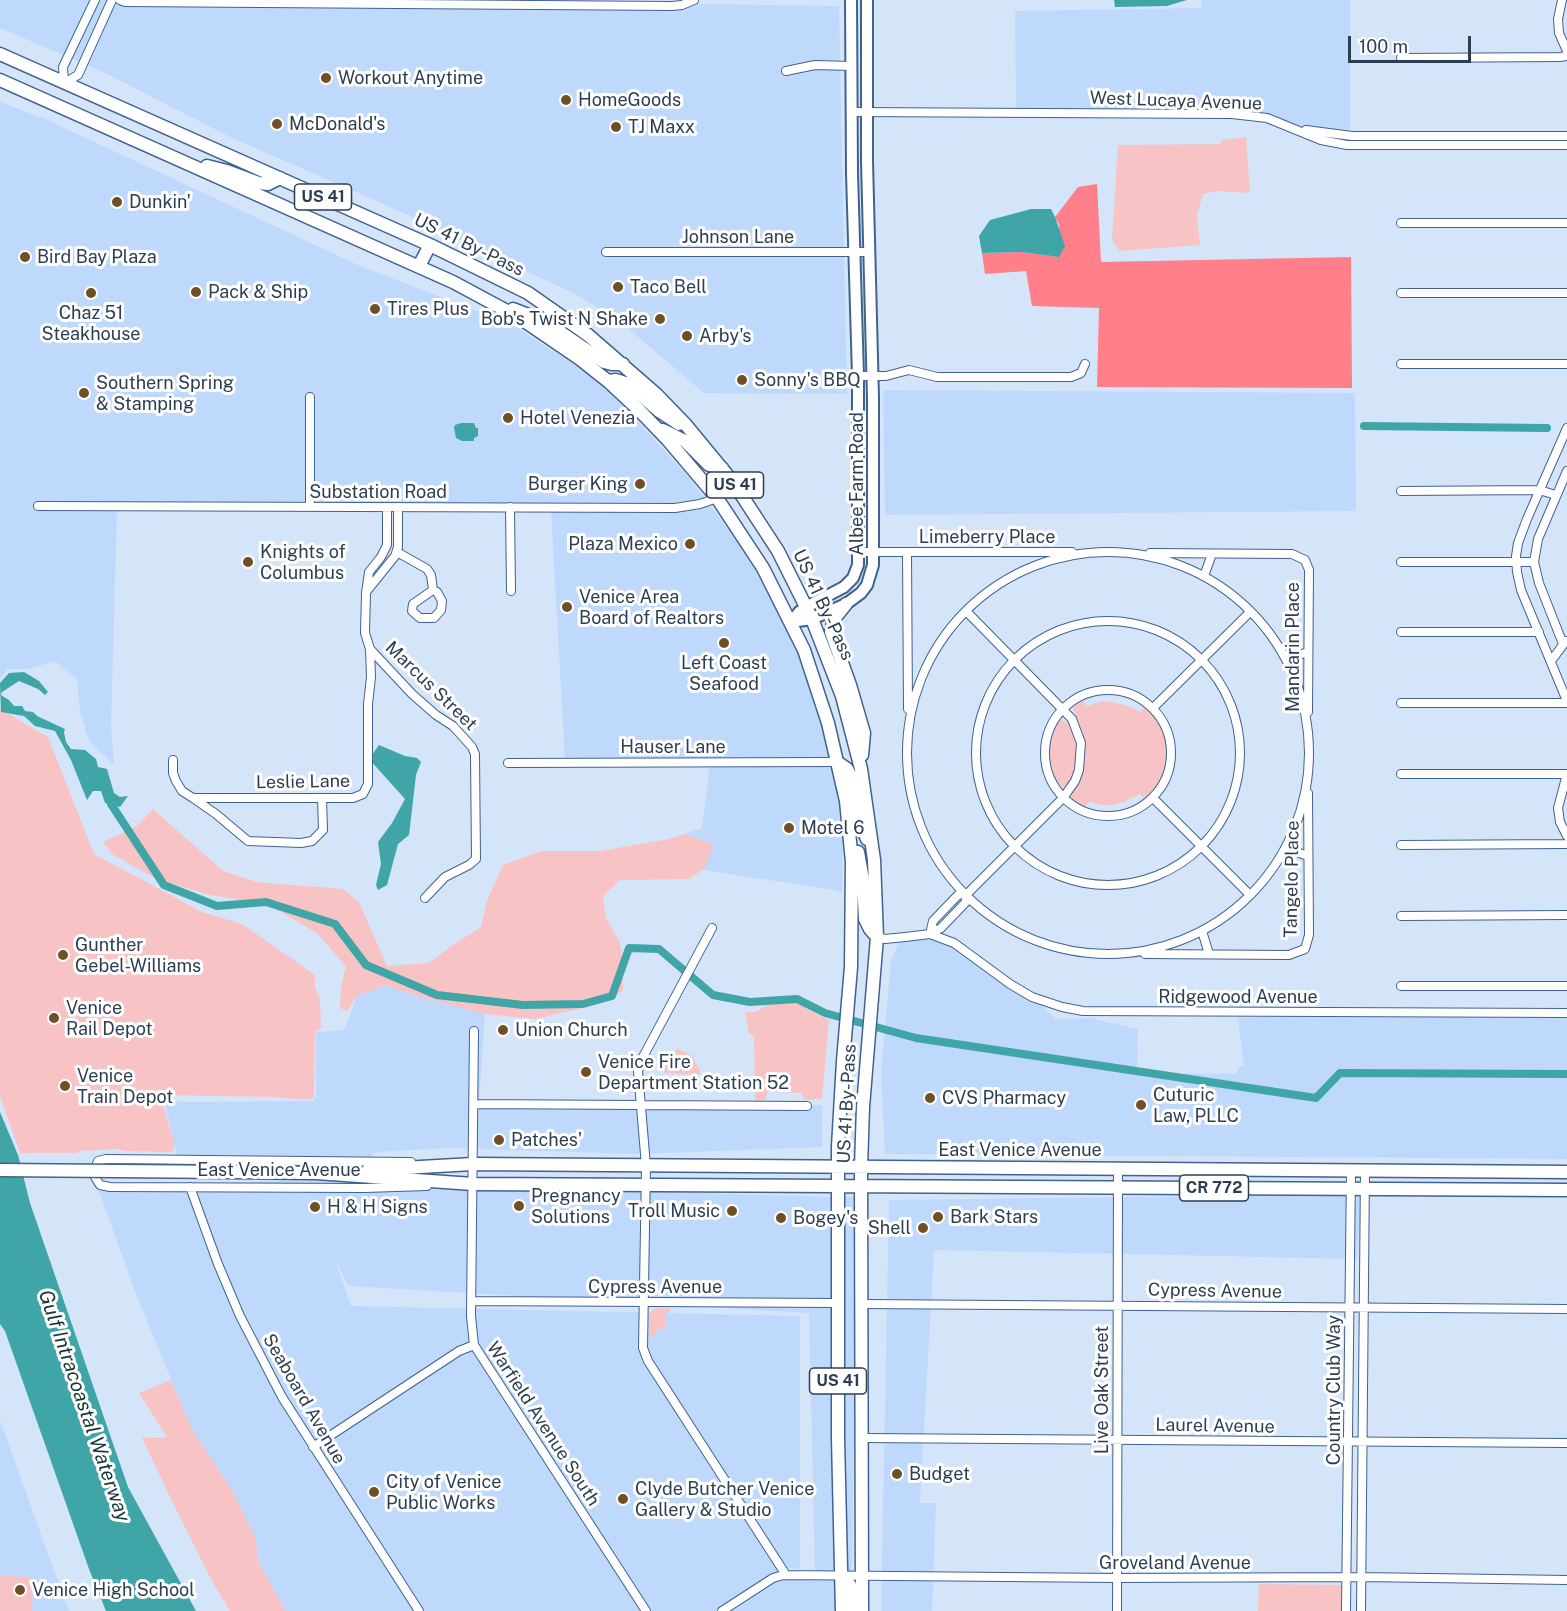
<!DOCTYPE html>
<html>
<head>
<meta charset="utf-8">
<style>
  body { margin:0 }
  #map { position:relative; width:1567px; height:1611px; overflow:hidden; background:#d5e5f9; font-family:"Public Sans",sans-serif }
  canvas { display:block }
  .scale { position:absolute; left:1348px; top:36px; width:123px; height:27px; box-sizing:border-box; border:3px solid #2e3e52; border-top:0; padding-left:8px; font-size:18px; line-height:21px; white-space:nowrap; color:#2e3e52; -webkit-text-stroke:4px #fff; paint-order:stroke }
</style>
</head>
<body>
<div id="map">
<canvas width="1567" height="1611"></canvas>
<div class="scale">100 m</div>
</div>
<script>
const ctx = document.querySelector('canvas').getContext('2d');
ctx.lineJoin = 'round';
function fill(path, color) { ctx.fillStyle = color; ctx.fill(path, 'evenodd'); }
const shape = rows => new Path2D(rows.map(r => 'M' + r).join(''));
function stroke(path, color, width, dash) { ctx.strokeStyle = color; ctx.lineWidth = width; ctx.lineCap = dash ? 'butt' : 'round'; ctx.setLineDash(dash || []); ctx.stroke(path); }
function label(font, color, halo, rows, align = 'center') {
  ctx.font = font + ' "Public Sans",sans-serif'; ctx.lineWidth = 6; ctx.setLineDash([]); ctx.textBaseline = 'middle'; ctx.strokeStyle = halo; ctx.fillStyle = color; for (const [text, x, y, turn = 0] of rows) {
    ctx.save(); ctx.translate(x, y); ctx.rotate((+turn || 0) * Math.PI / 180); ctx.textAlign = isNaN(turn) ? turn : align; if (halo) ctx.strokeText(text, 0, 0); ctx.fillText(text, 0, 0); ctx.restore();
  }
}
const built = shape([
  [0,0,424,0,839,6,847,394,704,393,623,324,577,295,393,208,232,138,103,72,0,28],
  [1202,0,1350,0,1350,150,1332,147,1242,110,1016,108,1015,11,1201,8],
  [0,102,43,118,358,265,513,325,606,386,690,479,749,556,771,592,800,652,824,724,837,781,843,840,842,891,703,870,713,844,685,834,702,828,710,764,565,760,551,510,372,512,117,510,111,725,114,765,89,741,80,712,77,679,55,661,28,669,8,669,0,678],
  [883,390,1355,393,1356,511,885,515],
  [944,938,1026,991,1056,1019,1090,1018,1138,1029,1137,1069,1140,1073,1237,1074,1239,1067,1244,1066,1238,1018,1426,1011,1567,1013,1567,1159,885,1154,881,1071,891,961,900,939],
  [385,985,424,998,485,1014,479,1104,733,1107,822,1105,822,1147,639,1154,450,1148,376,1152,362,1165,179,1165,164,1100,190,1102,314,1101,316,1097,316,1032,344,1030,357,996],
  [316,1178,365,1181,374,1189,589,1190,834,1197,838,1611,286,1611,259,1564,255,1537,233,1492,191,1428,134,1289,99,1191],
  [334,1256,348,1286,809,1313,815,1573,789,1573,788,1568,800,1569,800,1316,351,1306],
  [1362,1194,1357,1259,934,1250,920,1503,936,1503,932,1611,881,1611,889,1200],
  [842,1197,857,1197,852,1580,846,1573,842,1438],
  [0,1420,44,1543,69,1611,0,1611]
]);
const green = shape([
  [1246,137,1250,193,1217,191,1203,194,1197,215,1200,245,1120,251,1112,240,1118,145,1221,144,1221,140],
  [1083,699,1087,706,1102,701,1112,702,1125,705,1140,712,1146,706,1157,719,1167,742,1167,764,1161,781,1145,799,1140,794,1124,802,1112,805,1102,805,1089,802,1084,809,1072,799,1072,793,1083,768,1085,755,1084,739,1073,708,1076,703],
  [0,709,7,711,7,713,48,737,94,854,202,912,242,924,315,975,315,987,320,999,321,1028,315,1032,314,1098,305,1100,275,1097,160,1095,174,1142,173,1152,171,1152,124,1151,119,1149,80,1151,75,1153,20,1153,0,1096],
  [1061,720,1071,724,1078,746,1076,769,1071,781,1064,787,1056,783,1051,773,1048,760,1052,731,1057,722],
  [153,809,223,871,257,882,343,889,359,902,387,966,429,963,454,944,481,927,487,900,503,865,542,851,600,851,669,839,685,834,713,844,705,868,689,879,620,880,603,896,606,918,620,942,623,966,623,991,587,1007,535,1019,485,1014,424,998,385,985,357,996,347,1011,340,1008,341,986,346,967,318,934,268,904,210,895,156,879,112,854,103,842,137,826],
  [779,997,790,998,799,1002,808,1010,829,1020,822,1099,804,1100,802,1093,767,1092,766,1100,755,1101,754,1036,749,1034,745,1012,756,1012,767,1005,770,1001],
  [677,1048,691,1055,700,1070,700,1075,664,1073,665,1067],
  [656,1308,670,1308,671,1312,665,1313,665,1329,656,1329,655,1336,649,1336,649,1316,652,1310],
  [171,1380,191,1428,233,1492,255,1537,259,1564,286,1611,230,1611,212,1581,171,1499,142,1438,167,1437,139,1393],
  [0,1576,33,1577,32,1611,0,1611],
  [1259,1584,1340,1585,1346,1589,1347,1611,1258,1611]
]);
const forest = shape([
  [1097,184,1101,262,1351,257,1352,388,1097,387,1099,308,1032,306,1026,271,985,274,982,253,1021,252,1059,257,1059,225,1055,217,1078,187]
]);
const water = shape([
  [1114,0,1187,0,1167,6,1115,7],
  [1031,209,1051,209,1055,217,1065,246,1059,257,1021,252,982,253,979,236,990,220],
  [461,423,474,423,476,428,478,428,478,436,474,438,474,441,462,441,456,438,454,428,455,425],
  [24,672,39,681,48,692,45,695,38,689,19,681,2,692,1,695,9,700,14,706,22,706,25,711,33,712,37,716,65,729,64,732,66,742,71,749,85,750,96,759,98,767,107,769,114,793,120,797,128,796,120,807,105,803,101,791,93,791,87,800,71,760,55,731,35,726,24,716,1,712,0,683,9,673],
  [379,745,405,756,417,758,421,762,416,775,409,835,398,844,387,885,378,890,376,885,381,864,378,842,392,823,405,799,369,759],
  [0,1112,18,1155,30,1203,128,1487,196,1611,106,1611,89,1569,5,1331,0,1324]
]);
const canal = shape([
  [1364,426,1547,428],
  [111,804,164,885,217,906,266,902,335,924,366,965,437,995,523,1005,583,1004,612,996,629,948,659,949,713,995,750,1002,797,999,825,1013,916,1038,1316,1098,1340,1073,1567,1074]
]);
const street = shape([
  [95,0,63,67,64,83,78,75,112,0],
  [120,0,125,2,672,6,682,5,694,0],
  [1562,0,1558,19,1559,33,1567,51],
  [1401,58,1560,57,1567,56],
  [786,71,815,65,851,66],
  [851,112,1232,114,1267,118,1321,140,1347,145,1567,145],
  [1306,130,1352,136,1567,136],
  [1401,223,1567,223],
  [606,252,870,252],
  [1401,293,1567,293],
  [1401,364,1567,364],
  [858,376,886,376,909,370,937,377,1071,377,1081,373,1085,364],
  [310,397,310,507],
  [1567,428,1527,519,1518,543,1516,556,1517,572,1521,590,1567,701],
  [1401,491,1539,490,1556,495],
  [38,506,675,508,700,504,717,498],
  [510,507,511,591],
  [397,552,427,569,431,575,433,590],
  [858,552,1072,552],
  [907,552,908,709],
  '907 753a201 201 0 1 1 402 0a201 201 0 1 1-402 0Z',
  [1150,553,1292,554,1305,560,1309,570,1308,712],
  [1401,562,1534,562],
  [1204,576,1212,554],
  [433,590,437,592,442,601,441,610,434,618,420,618,412,611,413,604,433,590],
  [366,592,395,556,398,547,398,507],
  '976 753a132 132 0 1 1 264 0a132 132 0 1 1-264 0Z',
  [1401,632,1539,632],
  [1563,644,1539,583,1534,562,1538,539,1567,471],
  [370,649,412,694,436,715,453,726,472,747,475,754,476,859,469,865,445,877,425,898],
  [1286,659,1308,652],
  [1551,661,1566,641],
  '1045 753a63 63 0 1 1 126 0a63 63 0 1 1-126 0Z',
  [1401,703,1567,703],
  [1153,708,1250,612],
  [173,760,173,773,176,781,182,791,193,798,353,798,363,794,368,784,368,704,371,677,370,649,365,633,366,593,369,572,381,557,387,545,387,507],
  [508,763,837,762],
  [1401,774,1567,774],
  [1567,774,1558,808,1560,822,1567,836],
  [193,798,216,814,248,841,301,843,312,841,323,830,322,798],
  [1153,798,1250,895],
  [1401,845,1567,844],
  [1285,848,1308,856],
  [1401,916,1567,915],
  [712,928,643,1057,638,1071,646,1166,643,1348,648,1361,786,1575],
  [1202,931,1209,954],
  [930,934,954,943,1010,984,1032,997,1062,1007,1083,1011,1567,1013],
  [930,934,933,921,959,894,966,895],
  [877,937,885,939,905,937,930,934,941,928,966,902,966,895,1063,798,1075,781,1079,770,1081,743,1072,719,966,611],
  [1145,954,1289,955,1305,949,1309,935,1308,793],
  [1401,986,1567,986],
  [474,1031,471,1316,474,1345,646,1611],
  [474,1104,807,1106],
  [411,1162,106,1159,98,1161,96,1166,95,1177,100,1185,110,1187,365,1188,427,1186],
  [190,1187,218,1264,240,1316,282,1397,419,1611],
  [471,1301,838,1303],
  [863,1304,1567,1309],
  [862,1438,1567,1443],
  [313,1447,459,1351,474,1345],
  [722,1611,773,1578,783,1575,1117,1578,1361,1577,1567,1580],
  [1117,1611,1118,1168],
  [1346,1611,1351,1170],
  [1361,1611,1365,1170]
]);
const secondary = shape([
  [791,622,812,619,846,604,861,593,867,585,873,565,873,398,867,161,867,0],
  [791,622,799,612,806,607,844,587,853,578,858,565,858,376,852,173,851,0]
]);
const primary = shape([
  [0,54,430,245,528,293,588,335,656,394,686,425,733,482,778,551,812,619,842,696,861,769,874,860,877,937,863,1107,861,1167,862,1611],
  [0,80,453,282,520,318,580,359,609,382,639,410,667,439,717,498,763,568,804,650,828,723,846,801,852,862,851,967,843,1061,838,1147,838,1438,842,1611],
  [207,166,227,171,259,183,268,184,280,178],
  [419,266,430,245],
  [513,309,544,321,604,362,612,364,623,364],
  [608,381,616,380,628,384,659,411,679,424],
  [663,430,685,441,709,465,722,468],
  [846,604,834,619,831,632,850,685,864,733,862,755],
  [837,762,847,769,851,777,861,825,867,839],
  [858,852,863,880,865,919,870,929,877,937],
  [368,1170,473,1164,1567,1172],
  [233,1172,316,1173,473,1184,1567,1190],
  [841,1576,850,1585,852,1611]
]);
const primaryBridge = shape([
  [0,1170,233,1172]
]);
const markers = [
  [326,78,6,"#6e5024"],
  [566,100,6,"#6e5024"],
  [277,124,6,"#6e5024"],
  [616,127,6,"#6e5024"],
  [117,202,6,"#6e5024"],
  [25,257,6,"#6e5024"],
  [618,287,6,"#6e5024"],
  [196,292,6,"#6e5024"],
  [91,293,6,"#6e5024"],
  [375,309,6,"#6e5024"],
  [660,319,6,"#6e5024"],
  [687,336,6,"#6e5024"],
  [742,380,6,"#6e5024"],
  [84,393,6,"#6e5024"],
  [508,418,6,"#6e5024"],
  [640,484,6,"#6e5024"],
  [690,544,6,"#6e5024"],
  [248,562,6,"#6e5024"],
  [567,607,6,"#6e5024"],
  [724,643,6,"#6e5024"],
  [789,828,6,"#6e5024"],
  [63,955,6,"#6e5024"],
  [54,1018,6,"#6e5024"],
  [503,1030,6,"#6e5024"],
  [586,1072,6,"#6e5024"],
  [65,1086,6,"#6e5024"],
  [930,1098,6,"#6e5024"],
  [1141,1105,6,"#6e5024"],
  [499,1140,6,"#6e5024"],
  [519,1206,6,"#6e5024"],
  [315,1207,6,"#6e5024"],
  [732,1211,6,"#6e5024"],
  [938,1217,6,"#6e5024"],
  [781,1218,6,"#6e5024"],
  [923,1228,6,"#6e5024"],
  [897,1474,6,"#6e5024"],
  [374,1492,6,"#6e5024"],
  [623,1499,6,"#6e5024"],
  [20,1590,6,"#6e5024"]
];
const shields = [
  [323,197,57],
  [735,485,57],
  [1214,1188,69],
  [838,1381,57]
];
const shieldNames = [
  ["US 41",323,197],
  ["US 41",735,485],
  ["CR 772",1214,1188],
  ["US 41",838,1381]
];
const poiNames = [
  ["Workout Anytime",338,78],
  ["HomeGoods",578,100],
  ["McDonald's",289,124],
  ["TJ Maxx",628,127],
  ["Dunkin'",129,202],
  ["Bird Bay Plaza",37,257],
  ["Taco Bell",630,287],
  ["Pack & Ship",208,292],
  ["Tires Plus",387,309],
  ["Chaz 51",91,313,"center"],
  ["Steakhouse",91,334,"center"],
  ["Bob's Twist N Shake",648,319,"right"],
  ["Arby's",699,336],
  ["Sonny's BBQ",754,380],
  ["Southern Spring",96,383],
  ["& Stamping",96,404],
  ["Hotel Venezia",520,418],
  ["Burger King",628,484,"right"],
  ["Plaza Mexico",678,544,"right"],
  ["Knights of",260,552],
  ["Columbus",260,573],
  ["Venice Area",579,597],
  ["Board of Realtors",579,618],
  ["Left Coast",724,663,"center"],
  ["Seafood",724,684,"center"],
  ["Motel 6",801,828],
  ["Gunther",75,945],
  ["Gebel-Williams",75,966],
  ["Venice",66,1008],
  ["Rail Depot",66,1029],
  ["Union Church",515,1030],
  ["Venice Fire",598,1062],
  ["Department Station 52",598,1083],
  ["Venice",77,1076],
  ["Train Depot",77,1097],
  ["Cuturic",1153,1095],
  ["Law, PLLC",1153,1116],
  ["CVS Pharmacy",942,1098],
  ["Patches'",511,1140],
  ["Pregnancy",531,1196],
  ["Solutions",531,1217],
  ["H & H Signs",327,1207],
  ["Troll Music",720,1211,"right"],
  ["Bark Stars",950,1217],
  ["Bogey's",793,1218],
  ["Shell",911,1228,"right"],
  ["Budget",909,1474],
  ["City of Venice",386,1482],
  ["Public Works",386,1503],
  ["Clyde Butcher Venice",635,1489],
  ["Gallery & Studio",635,1510],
  ["Venice High School",32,1590]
];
const streetNames = [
  ["West Lucaya Avenue",1176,101,2],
  ["Johnson Lane",738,237],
  ["US 41 By-Pass",469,245,26],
  ["Albee Farm Road",857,484,-90],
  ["Substation Road",378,492],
  ["Limeberry Place",987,537],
  ["US 41 By-Pass",823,605,65],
  ["Mandarin Place",1293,647,-90],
  ["Marcus Street",431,686,44],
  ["Hauser Lane",673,747],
  ["Leslie Lane",303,782,-1],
  ["Tangelo Place",1292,879,-89],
  ["Ridgewood Avenue",1238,997],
  ["US 41 By-Pass",847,1104,-87],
  ["East Venice Avenue",1020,1150],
  ["East Venice Avenue",279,1170],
  ["Cypress Avenue",655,1287],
  ["Cypress Avenue",1215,1291,1],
  ["Live Oak Street",1102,1390,-90],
  ["Country Club Way",1334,1390,-90],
  ["Seaboard Avenue",304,1399,60],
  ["Warfield Avenue South",543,1424,57],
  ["Laurel Avenue",1215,1426,1],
  ["Groveland Avenue",1175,1563]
];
const waterNames = [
  ["Gulf Intracoastal Waterway",84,1406,71]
];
fill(built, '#bfd9fc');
fill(green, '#f8c3c5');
fill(forest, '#ff7f8b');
fill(water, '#3fa5a6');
stroke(canal, '#3fa5a6', 8);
stroke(street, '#40628f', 10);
stroke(secondary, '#40628f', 14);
stroke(primary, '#40628f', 15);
stroke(street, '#fff', 8);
stroke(secondary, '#fff', 10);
stroke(primary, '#fff', 12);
stroke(primaryBridge, '#40628f', 15, []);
stroke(primaryBridge, '#fff', 12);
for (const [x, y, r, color] of markers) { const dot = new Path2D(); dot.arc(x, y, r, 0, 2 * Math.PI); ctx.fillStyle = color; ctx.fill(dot); stroke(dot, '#fff', 2); }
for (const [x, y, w] of shields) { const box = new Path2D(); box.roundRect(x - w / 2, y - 13, w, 26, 4.5); ctx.fillStyle = '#fff'; ctx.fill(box); stroke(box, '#2e3e52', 1.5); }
label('bold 16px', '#2e3e52', null, shieldNames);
label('18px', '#2e3e52', '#fff', poiNames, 'left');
label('18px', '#2e3e52', '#fff', streetNames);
label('italic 20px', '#183737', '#fff', waterNames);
</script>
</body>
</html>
